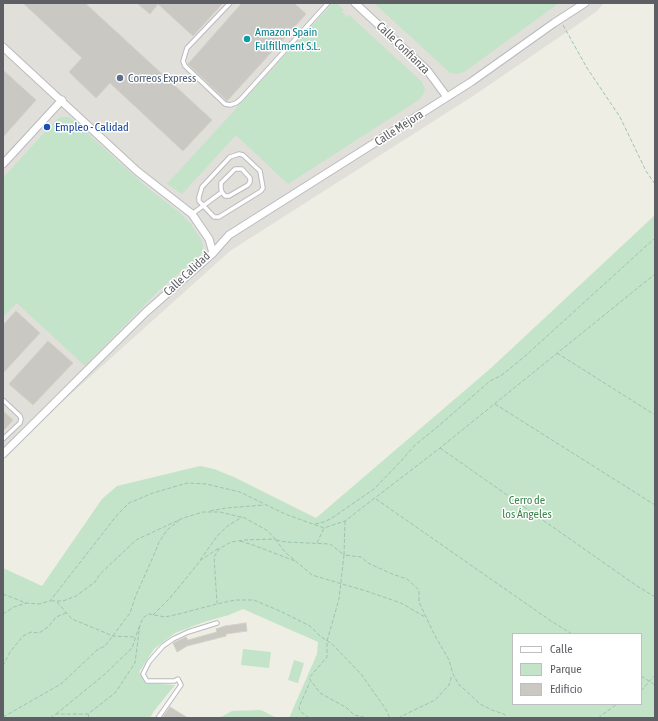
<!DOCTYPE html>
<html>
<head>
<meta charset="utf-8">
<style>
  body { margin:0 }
  #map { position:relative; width:658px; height:721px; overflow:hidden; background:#eeeee5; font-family:"Asap Condensed",sans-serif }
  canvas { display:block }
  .frame { position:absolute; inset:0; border:4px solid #5d5f64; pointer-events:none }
  .legend { position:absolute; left:512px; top:633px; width:130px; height:72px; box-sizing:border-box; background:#fff; border:1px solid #bebfc1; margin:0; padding:5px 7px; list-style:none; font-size:12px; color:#5d5f64 }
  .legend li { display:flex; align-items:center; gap:8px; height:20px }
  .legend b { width:20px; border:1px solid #bebfc1 }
</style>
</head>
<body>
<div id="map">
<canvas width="658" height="721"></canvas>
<div class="frame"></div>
<ul class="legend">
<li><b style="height:5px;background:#fff"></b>Calle</li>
<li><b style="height:11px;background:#c3e4c8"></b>Parque</li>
<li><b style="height:11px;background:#cac8c2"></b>Edificio</li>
</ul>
</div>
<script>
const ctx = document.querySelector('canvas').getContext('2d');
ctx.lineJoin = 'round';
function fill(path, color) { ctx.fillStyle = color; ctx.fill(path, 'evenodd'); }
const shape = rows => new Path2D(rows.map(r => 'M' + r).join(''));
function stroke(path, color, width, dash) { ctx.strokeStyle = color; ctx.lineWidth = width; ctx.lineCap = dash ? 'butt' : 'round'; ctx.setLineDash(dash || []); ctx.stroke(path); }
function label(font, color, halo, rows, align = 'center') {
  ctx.font = font + ' "Asap Condensed",sans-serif'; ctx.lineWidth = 3; ctx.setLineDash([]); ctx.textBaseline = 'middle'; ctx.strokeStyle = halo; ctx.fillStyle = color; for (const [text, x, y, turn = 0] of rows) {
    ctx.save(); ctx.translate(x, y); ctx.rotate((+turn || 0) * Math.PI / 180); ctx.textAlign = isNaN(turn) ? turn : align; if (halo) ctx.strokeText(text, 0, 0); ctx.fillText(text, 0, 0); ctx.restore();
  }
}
const industrial = shape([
  [3,3,604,3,596,12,473,96,230,251,3,455]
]);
const green = shape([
  [333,3,336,3,344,10,342,12,347,17,349,15,422,82,425,90,422,96,417,101,288,184,236,135,182,194,167,184],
  [374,3,559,3,464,72,457,74,450,73,447,70],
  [61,117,69,117,73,120,144,185,181,214,191,224,202,241,203,246,202,253,198,257,158,291,85,366,17,303,3,317,3,178,57,119],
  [655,215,655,718,289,718,317,654,318,642,243,609,229,615,204,622,175,633,154,649,139,672,146,683,175,685,154,711,150,718,3,718,3,568,42,586,102,499,117,486,200,466,214,469,234,477,316,518,491,368],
  [513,634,641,634,641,704,513,704],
  [243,649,271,652,269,668,241,665],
  [294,660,304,663,298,683,288,680],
  [261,710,277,718,219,718,232,711]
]);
const building = shape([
  [23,3,85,3,212,120,183,151,110,83,96,98,69,72,82,58,23,3],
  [137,3,223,3,193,36,158,4,150,14,137,3],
  [242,3,294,3,306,14,227,101,188,64,242,3],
  [3,70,36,100,3,137,3,70],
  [16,311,40,333,3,373,3,325,16,311],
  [48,341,73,363,33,405,9,384,48,341],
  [3,411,13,420,3,431,3,411],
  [246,623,247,631,226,634,226,636,187,646,177,652,173,643,186,637,188,640,217,632,216,629,225,626,246,623],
  [170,707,188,718,162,718,170,707]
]);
const path = shape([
  [563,25,587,68,620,117,646,171,655,184],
  [557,353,655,415],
  [495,404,655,505],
  [440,448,637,586,655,597],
  [376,499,551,621,572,634],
  [210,511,226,508,264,505],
  [345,521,344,555,361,557,368,563,392,574,407,579,419,590,419,602,434,634,449,660,453,674,459,685,463,688,480,704,492,710,504,714,508,718],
  [315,524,324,522,332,518,374,489,402,460,415,445,435,429,490,381,502,375,524,357,655,238],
  [275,539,285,552,312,575,366,591,401,603,425,617],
  [276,540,286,542,330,544,344,555,339,599,327,641,327,657,309,678,320,693,347,708,354,715,368,718],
  [240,541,253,545,295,561],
  [317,543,324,528],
  [200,560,218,535,229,525,242,517],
  [3,594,26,603,39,604,50,601,117,515,129,503,153,493,187,483,206,484,240,492,285,514,324,528,345,521,440,448,655,274],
  [51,601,63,601,76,596,95,582,100,574,136,540,183,518,203,512,220,512,245,518,268,531,275,539,245,540,231,542,219,549,214,557,217,603],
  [57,602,72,619,113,636,134,637],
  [3,614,14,607,26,603],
  [153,615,170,598,201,560,219,548],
  [3,666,10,652,23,636,31,632,39,633,48,627,56,617,66,613],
  [641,676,655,685],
  [641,691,655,675],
  [56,714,104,675,132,648,139,627],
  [88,714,89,718],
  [3,717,61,684,97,650,105,646,130,613,136,595,153,557,159,542,167,530,180,520],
  [50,718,56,714,88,714,115,693,135,663,140,624,144,617,149,614,165,617,179,614,217,604,235,600,254,600,280,611,310,626,320,636,332,644,361,674,385,708,390,718],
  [309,718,300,711,299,707,310,682],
  [398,718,435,700,449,685,452,675],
  [598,718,617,704]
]);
const service = shape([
  [230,3,187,48,183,61,185,66,225,104,230,105,236,103,240,100,328,3],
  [239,154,243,155,260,171,263,188,261,191,219,217,214,217,199,201,199,197,202,187,230,157,239,154],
  [192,214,222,192,225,196,229,196,248,185,250,182,250,178,242,169,235,169,221,183,221,189,222,192],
  [3,400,20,416,21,419,20,423,3,439],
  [158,718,181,685,178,679,174,681,147,681,143,674,149,662,163,646,173,639,188,632,217,623]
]);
const minor = shape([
  [355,3,427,70,447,97],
  [3,47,137,171,192,214,209,239,213,253],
  [3,164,62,100],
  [3,454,146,312,213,253,229,235,471,82,554,23,585,3]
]);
const markers = [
  [247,39,4,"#0f9aa8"],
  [120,78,4,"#5c6f8a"],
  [47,127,4,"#1a4fb4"]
];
const cultureNames = [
  ["Amazon Spain",255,32],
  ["Fulfillment S.L.",255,46]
];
const streetNames = [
  ["Calle Confianza",403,48,44],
  ["Calle Mejora",399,128,-33],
  ["Calle Calidad",187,274,-43]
];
const serviceNames = [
  ["Correos Express",128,78]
];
const transitNames = [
  ["Empleo - Calidad",55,127]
];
const parkNames = [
  ["Cerro de",527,500],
  ["los Ángeles",527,514]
];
fill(industrial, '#e0dfd9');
fill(green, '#c3e4c8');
fill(building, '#cac8c2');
stroke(building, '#d3d0c4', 1);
stroke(service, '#babbc0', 5.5);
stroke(minor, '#babbc0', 9);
stroke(path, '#9dc4af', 1, [4, 2]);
stroke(service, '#fff', 3.5);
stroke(minor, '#fff', 7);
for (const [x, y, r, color] of markers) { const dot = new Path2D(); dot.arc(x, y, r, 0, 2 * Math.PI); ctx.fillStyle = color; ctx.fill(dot); stroke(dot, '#fff', 1.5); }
label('12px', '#0d838f', '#fff', cultureNames, 'left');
label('12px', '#5d5f64', '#fff', streetNames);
label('12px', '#4e5e75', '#fff', serviceNames, 'left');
label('12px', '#164399', '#fff', transitNames, 'left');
label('12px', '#3b854b', '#fff', parkNames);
</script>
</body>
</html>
